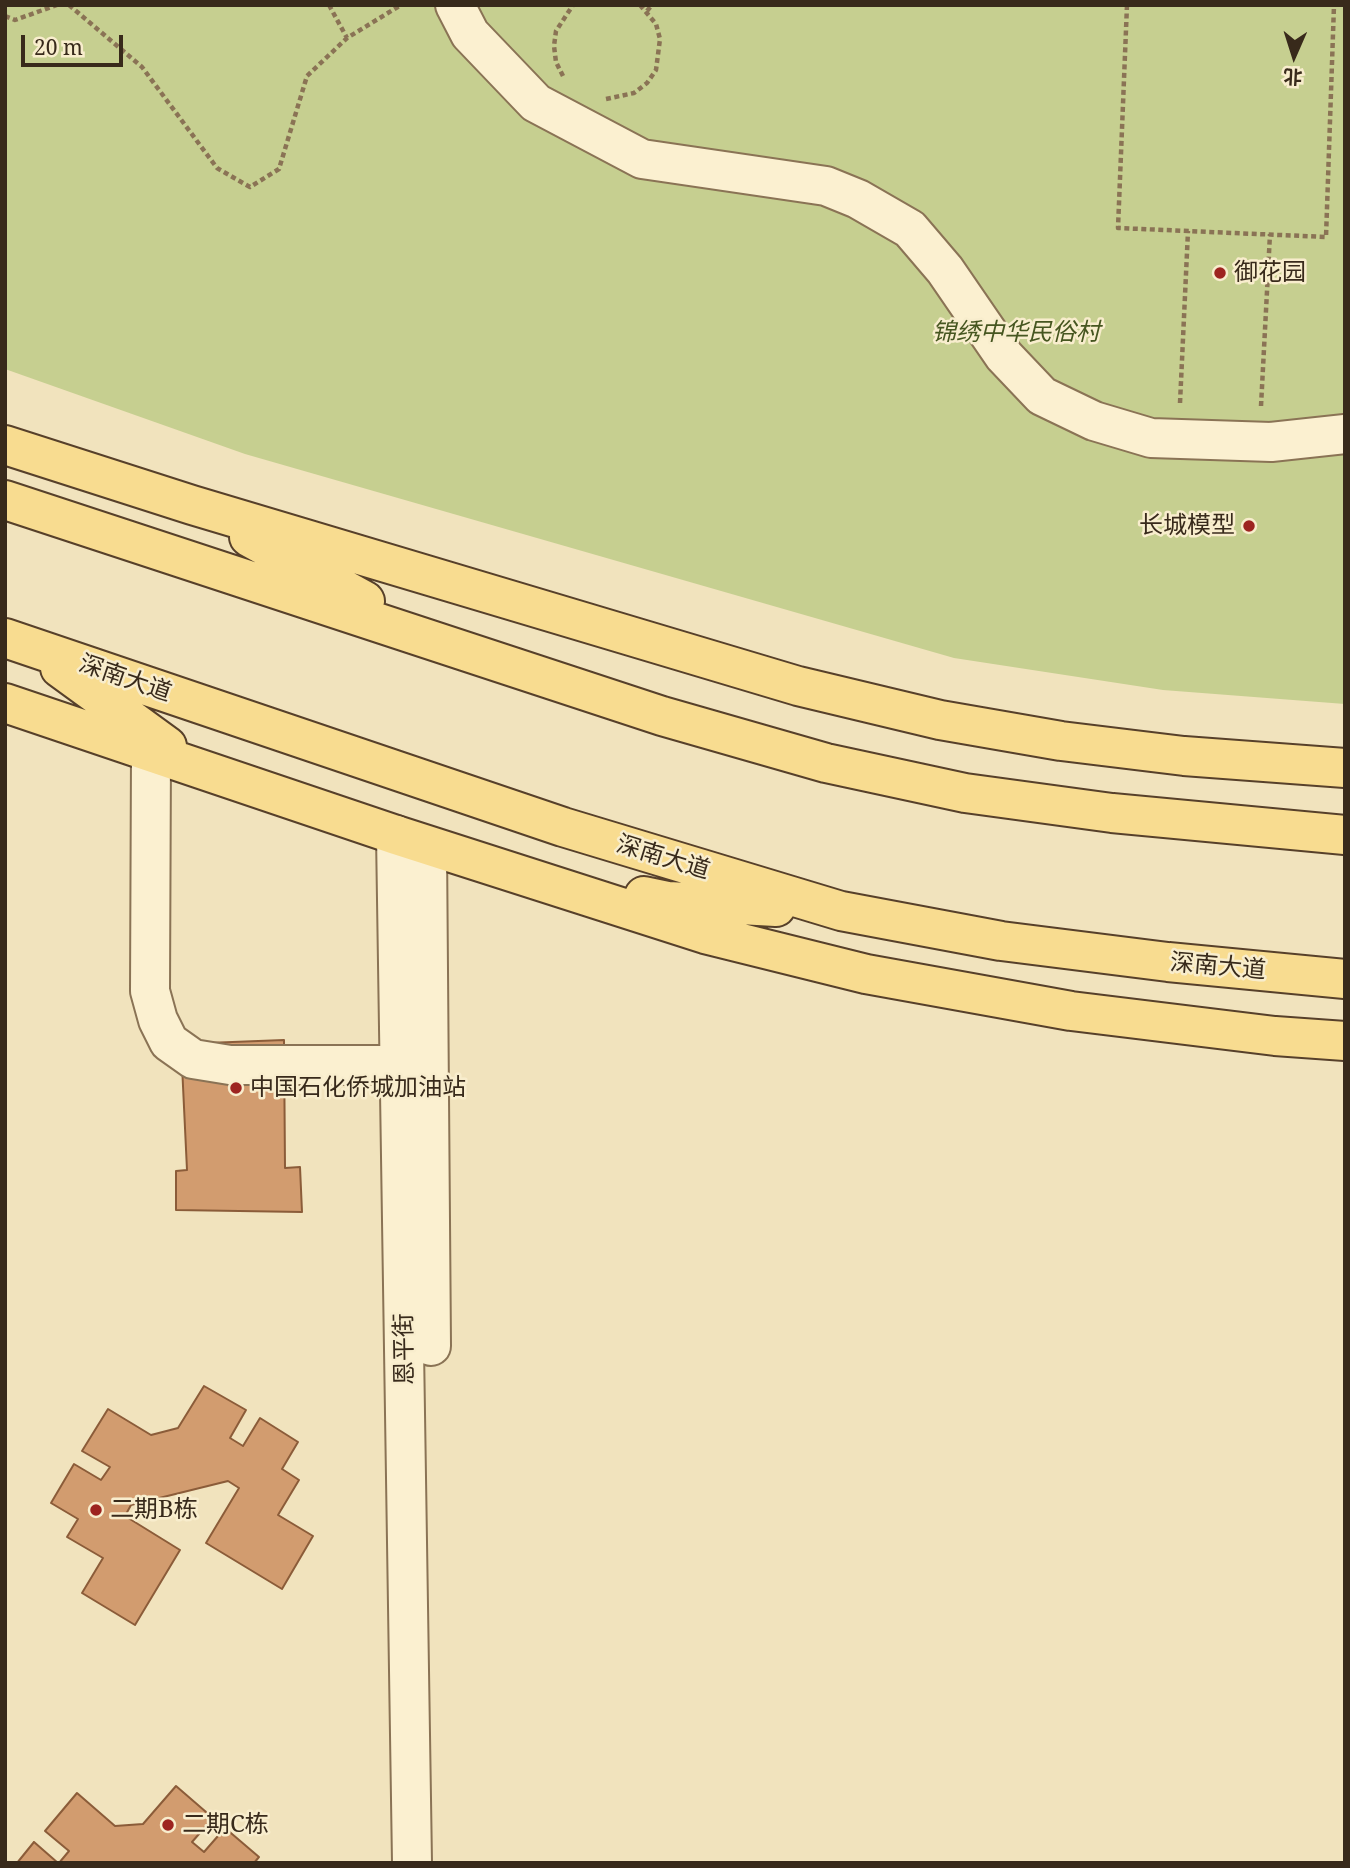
<!DOCTYPE html>
<html>
<head>
<meta charset="utf-8">
<style>
  body { margin:0 }
  #map { position:relative; width:1350px; height:1868px; overflow:hidden; background:#f1e3bd; font-family:"Noto Serif","Noto Sans SC",serif }
  canvas { display:block }
  .frame { position:absolute; inset:0; border:7px solid #382a1b; pointer-events:none }
  .north { position:absolute; left:1259px; top:21px; width:70px; height:70px; -webkit-text-stroke:5px #f8edcd; paint-order:stroke; rotate:183deg; font-size:19px; font-weight:700; line-height:28px; text-align:center; color:#382a1b }
  .north::after { content:''; display:block; margin:auto; width:24px; height:32px; background:#382a1b; clip-path:polygon(50% 0,100% 100%,50% 72%,0 100%) }
  .scale { position:absolute; left:21px; top:35px; width:102px; height:32px; box-sizing:border-box; border:4px solid #382a1b; border-top:0; padding-left:9px; font-size:21px; line-height:24px; white-space:nowrap; color:#382a1b; -webkit-text-stroke:5px #f8edcd; paint-order:stroke }
</style>
</head>
<body>
<div id="map">
<canvas width="1350" height="1868"></canvas>
<div class="frame"></div>
<div class="north">北</div>
<div class="scale">20 m</div>
</div>
<script>
const ctx = document.querySelector('canvas').getContext('2d');
ctx.lineJoin = 'round';
function fill(path, color) { ctx.fillStyle = color; ctx.fill(path, 'evenodd'); }
const shape = rows => new Path2D(rows.map(r => 'M' + r).join(''));
function stroke(path, color, width, dash) { ctx.strokeStyle = color; ctx.lineWidth = width; ctx.lineCap = dash ? 'butt' : 'round'; ctx.setLineDash(dash || []); ctx.stroke(path); }
function label(font, color, halo, rows, align = 'center') {
  ctx.font = font + ' "Noto Serif","Noto Sans SC",serif'; ctx.lineWidth = 5; ctx.setLineDash([]); ctx.textBaseline = 'middle'; ctx.strokeStyle = halo; ctx.fillStyle = color; for (const [text, x, y, turn = 0] of rows) {
    ctx.save(); ctx.translate(x, y); ctx.rotate((+turn || 0) * Math.PI / 180); ctx.textAlign = isNaN(turn) ? turn : align; if (halo) ctx.strokeText(text, 0, 0); ctx.fillText(text, 0, 0); ctx.restore();
  }
}
const green = shape([
  [5,5,1345,5,1345,704,1163,690,954,658,245,454,5,369]
]);
const building = shape([
  [284,1040,285,1168,300,1167,302,1212,176,1210,176,1171,187,1170,181,1044,284,1040],
  [204,1386,246,1410,230,1438,243,1446,260,1418,298,1442,282,1469,299,1480,278,1515,313,1536,282,1589,206,1543,239,1488,228,1481,131,1505,125,1516,180,1550,135,1625,82,1593,103,1558,67,1537,78,1519,51,1503,74,1464,101,1480,110,1467,82,1451,108,1409,151,1435,178,1428,204,1386],
  [176,1786,213,1818,192,1842,204,1852,225,1828,259,1857,254,1863,59,1863,69,1851,45,1831,77,1793,115,1826,143,1824,176,1786],
  [34,1842,58,1863,17,1863,34,1842]
]);
const path = shape([
  [69,5,142,67,217,168,250,187,279,169,307,76,347,38,401,5],
  [329,5,347,38],
  [1127,5,1118,228,1326,237,1334,5],
  [647,11,652,5],
  [5,16,15,20,57,5],
  [563,76,556,62,554,46,556,31,573,5],
  [606,99,634,93,647,83,656,70,660,39,656,24,640,5],
  [1180,403,1188,231],
  [1261,406,1270,234]
]);
const minor = shape([
  [455,5,470,34,536,103,642,159,826,186,858,199,910,229,945,270,1004,356,1042,396,1094,421,1151,438,1271,442,1345,434],
  [151,753,150,991,158,1020,169,1042,193,1059,230,1065,425,1065],
  [396,835,412,1863],
  [427,846,431,1346]
]);
const major = shape([
  [5,445,192,505,798,686,940,720,1061,741,1184,756,1345,768],
  [5,500,662,716,826,763,965,793,1112,813,1345,835],
  [249,537,365,601],
  [5,638,563,827,841,911,1001,941,1168,962,1345,979],
  [60,668,167,746],
  [5,703,396,835,705,934,866,974,1071,1011,1275,1036,1345,1041],
  [644,896,668,901,776,907]
]);
const markers = [
  [1220,273,7,"#9d2420"],
  [1249,526,7,"#9d2420"],
  [236,1088,7,"#9d2420"],
  [96,1510,7,"#9d2420"],
  [168,1825,7,"#9d2420"]
];
const poiNames = [
  ["御花园",1234,273],
  ["长城模型",1235,526,"right"],
  ["中国石化侨城加油站",250,1088],
  ["二期B栋",110,1510],
  ["二期C栋",182,1825]
];
const parkNames = [
  ["锦绣中华民俗村",1016,333]
];
const streetNames = [
  ["深南大道",125,679,19],
  ["深南大道",663,858,17],
  ["深南大道",1218,967,5],
  ["恩平街",405,1349,-91]
];
fill(green, '#c6cf90');
fill(building, '#d29c6f');
stroke(building, '#8b5c39', 2);
stroke(minor, '#8a7355', 42);
stroke(major, '#57402a', 42);
stroke(path, '#8a7355', 4.5, [5, 3.5]);
stroke(minor, '#fbf0d0', 38);
stroke(major, '#f8dc90', 38);
for (const [x, y, r, color] of markers) { const dot = new Path2D(); dot.arc(x, y, r, 0, 2 * Math.PI); ctx.fillStyle = color; ctx.fill(dot); stroke(dot, '#f8edcd', 2.5); }
label('24px', '#382a1b', '#f8edcd', poiNames, 'left');
label('italic 24px', '#465620', '#f8edcd', parkNames);
label('24px', '#382a1b', '#f8edcd', streetNames);
</script>
</body>
</html>
